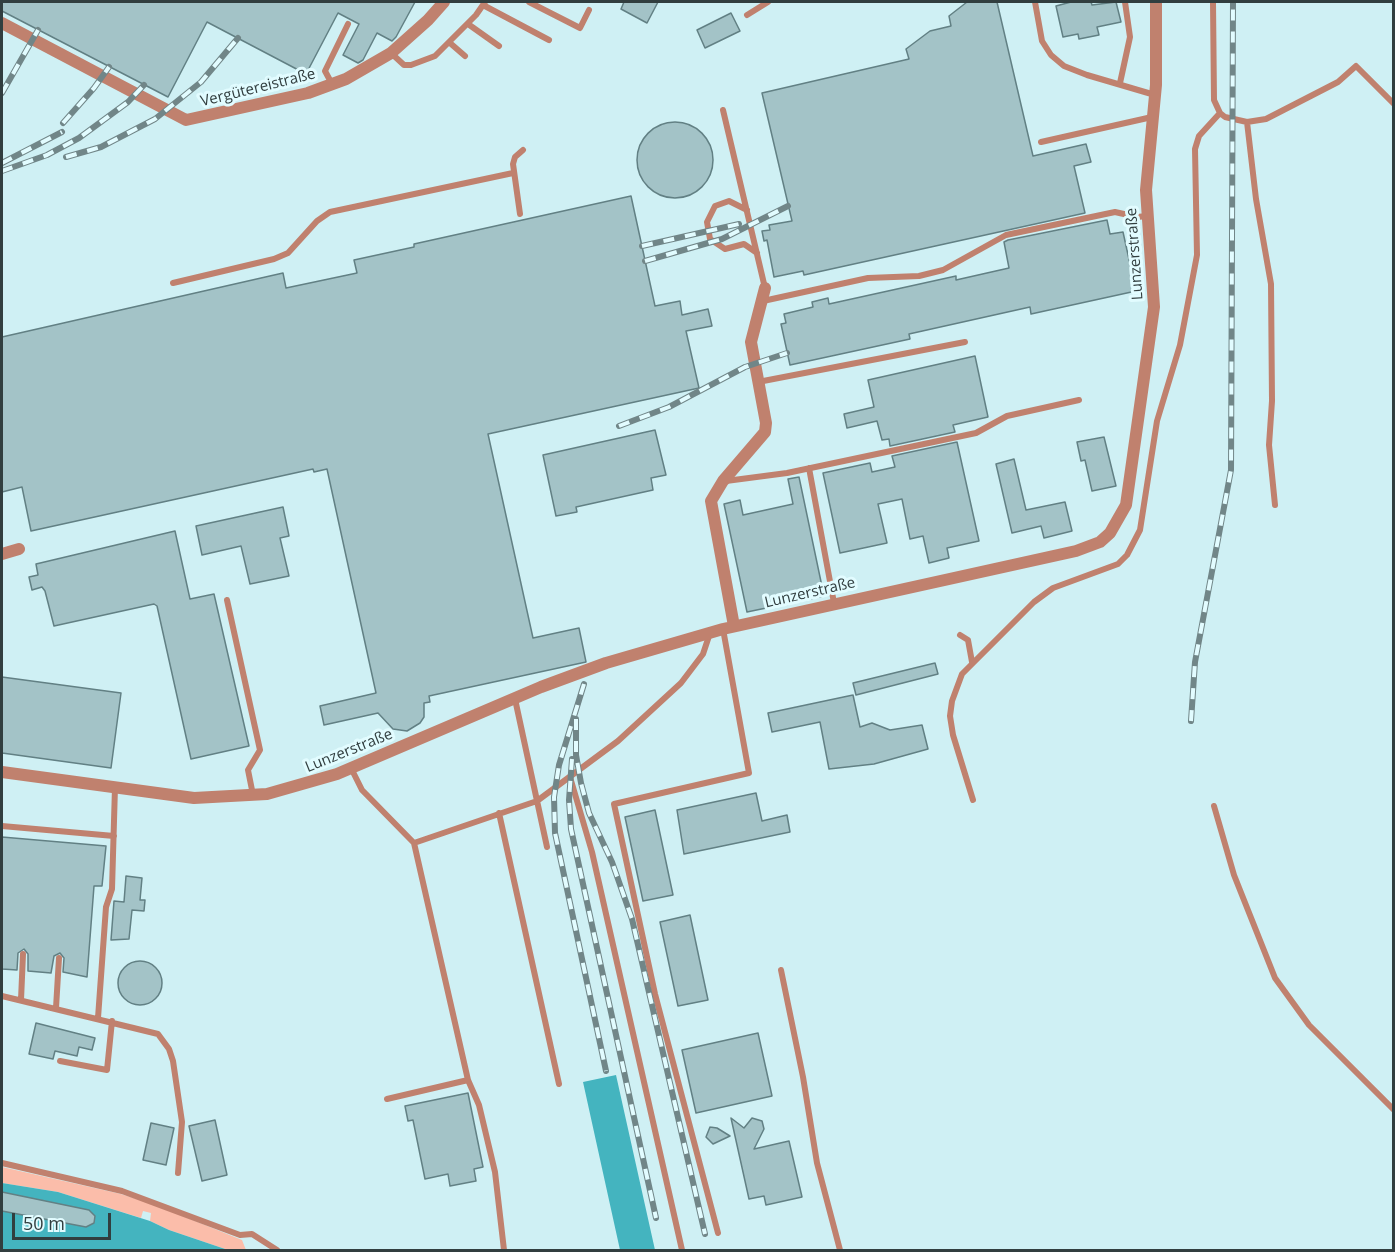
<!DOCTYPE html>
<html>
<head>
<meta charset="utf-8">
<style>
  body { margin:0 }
  #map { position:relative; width:1395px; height:1252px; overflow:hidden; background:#cff0f4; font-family:"Open Sans",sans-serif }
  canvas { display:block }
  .frame { position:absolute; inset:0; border:3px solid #313e3f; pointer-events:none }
  .scale { position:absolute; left:12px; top:1213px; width:99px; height:27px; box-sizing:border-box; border:3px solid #313e3f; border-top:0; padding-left:8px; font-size:18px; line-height:21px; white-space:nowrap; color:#313e3f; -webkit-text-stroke:4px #e2fcff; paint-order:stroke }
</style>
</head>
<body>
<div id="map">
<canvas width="1395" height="1252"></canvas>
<div class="frame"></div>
<div class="scale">50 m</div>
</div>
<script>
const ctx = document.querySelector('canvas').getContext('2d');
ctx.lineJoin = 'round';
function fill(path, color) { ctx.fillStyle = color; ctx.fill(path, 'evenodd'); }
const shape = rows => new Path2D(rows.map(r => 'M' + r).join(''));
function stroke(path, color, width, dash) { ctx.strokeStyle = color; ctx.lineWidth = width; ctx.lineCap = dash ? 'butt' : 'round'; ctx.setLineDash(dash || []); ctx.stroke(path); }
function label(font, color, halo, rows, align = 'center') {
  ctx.font = font + ' "Open Sans",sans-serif'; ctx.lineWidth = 6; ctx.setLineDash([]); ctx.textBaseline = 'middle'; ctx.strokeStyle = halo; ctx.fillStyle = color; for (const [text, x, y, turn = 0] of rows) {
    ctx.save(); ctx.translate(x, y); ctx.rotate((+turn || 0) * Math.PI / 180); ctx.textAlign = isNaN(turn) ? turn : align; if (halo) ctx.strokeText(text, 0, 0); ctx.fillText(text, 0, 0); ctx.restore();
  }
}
const green = shape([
  [2,1167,121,1194,158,1206,242,1240,246,1250,228,1250,169,1230,150,1221,151,1213,143,1211,141,1218,58,1192,2,1183]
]);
const water = shape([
  [616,1075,655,1250,620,1250,583,1082],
  [2,1183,58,1192,150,1221,169,1230,228,1250,2,1250]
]);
const building = shape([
  [2,2,415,2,396,37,392,41,377,33,363,60,358,63,343,55,359,24,338,13,306,74,207,22,168,97,2,11,2,2],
  [624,2,658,2,647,23,621,9,624,2],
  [967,2,997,2,1033,156,1086,144,1091,162,1074,166,1085,213,804,275,803,271,774,277,767,240,764,241,762,231,770,230,769,225,792,221,762,93,909,59,906,49,930,31,951,26,949,16,967,2],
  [1071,2,1091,2,1092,5,1116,2,1121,22,1097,27,1099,35,1079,39,1078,34,1063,37,1056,6,1071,2],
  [731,13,740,31,705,48,697,30,731,13],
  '637 160a38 38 0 1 1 76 0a38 38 0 1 1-76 0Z',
  [631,196,655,306,680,301,682,315,708,309,712,326,686,331,699,388,488,434,533,638,579,628,586,662,429,696,430,702,424,703,424,717,420,723,407,731,393,729,378,713,324,725,320,706,376,693,327,469,314,472,313,469,31,531,22,487,2,492,2,337,283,273,286,288,357,273,354,260,414,247,414,244,631,196],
  [1107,220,1110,234,1123,232,1136,291,1031,314,1030,307,909,334,910,339,790,365,781,324,786,323,784,314,813,307,812,302,828,298,829,304,956,276,956,280,1009,268,1004,242,1008,240,1107,220],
  [975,356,988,417,953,425,955,432,890,446,889,439,882,440,877,421,847,428,844,414,874,407,868,380,975,356],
  [655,430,666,475,651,478,653,490,576,507,577,512,556,516,543,455,655,430],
  [1104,437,1116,486,1092,491,1085,460,1081,461,1077,442,1104,437],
  [957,442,979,541,947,548,949,558,929,563,923,536,910,539,902,499,878,504,887,543,840,553,823,473,870,463,872,472,895,467,892,456,957,442],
  [1014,459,1026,510,1065,502,1072,531,1044,538,1041,526,1012,533,996,464,1014,459],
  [799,477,824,596,747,612,724,504,740,500,743,515,793,504,788,479,799,477],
  [283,507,289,536,280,538,289,576,250,584,241,546,202,555,196,526,283,507],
  [175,531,190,599,214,594,249,746,191,759,157,606,154,604,54,626,45,591,42,587,32,590,29,577,38,575,36,564,175,531],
  [935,663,938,674,856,695,853,683,935,663],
  [2,677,121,693,111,768,2,753,2,677],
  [853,695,860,727,872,723,890,730,922,725,928,749,874,764,829,769,820,722,772,732,768,713,853,695],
  [756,793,762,821,787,815,790,832,684,854,677,810,756,793],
  [655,810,673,895,643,901,625,817,655,810],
  [2,837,106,846,102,886,94,886,87,977,63,972,64,958,60,953,54,956,51,973,28,971,28,954,24,949,18,953,17,970,2,969,2,837],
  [126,876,142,878,140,900,145,900,144,911,132,910,129,939,111,940,114,901,124,902,126,876],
  [690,915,708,1000,678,1006,660,922,690,915],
  '118 983a22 22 0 1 1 44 0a22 22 0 1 1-44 0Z',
  [36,1023,95,1038,92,1050,79,1047,77,1056,55,1051,53,1059,29,1054,36,1023],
  [758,1033,772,1096,696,1113,682,1050,758,1033],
  [468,1093,483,1167,474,1169,476,1181,450,1186,448,1174,425,1179,413,1120,408,1121,405,1106,468,1093],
  [731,1118,744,1128,752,1118,762,1121,764,1129,754,1149,789,1141,802,1197,766,1205,764,1196,749,1199,731,1118],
  [215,1120,227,1175,202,1181,189,1126,215,1120],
  [151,1123,174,1128,166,1165,143,1160,151,1123],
  [710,1127,717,1128,730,1136,713,1144,706,1137,710,1127],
  [2,1192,89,1210,95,1216,94,1223,86,1227,2,1211,2,1192]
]);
const service = shape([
  [529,2,580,28,589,10],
  [1035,2,1042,41,1051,55,1064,66,1087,75,1155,95],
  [1213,2,1214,100,1220,113,1225,117,1247,122,1266,119,1338,82,1356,66,1394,104],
  [483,5,549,40],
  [747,15,768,2],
  [468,24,499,46],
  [450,43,465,56],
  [391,53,404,65,411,65,435,56,476,15,485,2],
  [1120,83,1130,37,1125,2],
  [332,84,325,71,348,24],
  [723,110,765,288],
  [1247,122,1256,199,1271,284,1272,401,1269,445,1275,505],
  [1041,142,1152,117],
  [747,210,729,201,715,206,707,222,710,239,725,249,744,244,757,253],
  [520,214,513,164,515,157,523,150],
  [173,283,274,259,288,253,317,221,330,212,513,173],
  [763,301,868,278,919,276,943,270,1006,235,1115,212,1137,217,1147,216],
  [758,382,965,342],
  [809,468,834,603],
  [726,481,787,473,976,433,1007,416,1079,400],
  [227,600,260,750,248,770,253,795],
  [960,635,968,640,972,662],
  [515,699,547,847],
  [351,768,362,790,414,843,468,1080,387,1099],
  [570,777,592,852,682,1250],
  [973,800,953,735,950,716,952,701,962,674,1034,602,1053,588,1118,564,1127,555,1140,530,1157,421,1180,345,1197,255,1195,149,1199,136,1220,113],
  [1214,806,1234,875,1275,978,1309,1025,1394,1110],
  [499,813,559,1084],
  [2,826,114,836],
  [414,843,537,801,618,741,681,683,703,654,710,633],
  [781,970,803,1077,817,1163,840,1250],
  [2,996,158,1034,169,1049,173,1061,182,1122,178,1173],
  [21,1000,23,954],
  [56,1008,59,958],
  [98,1018,106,907,112,889,115,787],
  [60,1061,107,1070,112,1021],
  [468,1080,479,1105,495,1172,504,1250],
  [2,1163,122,1191,240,1235,252,1234,277,1250],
  [718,1233,655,994,614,804,749,773,723,629]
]);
const minor = shape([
  [2,23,186,120,308,93,346,79,391,53,428,20,444,2],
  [2,554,19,549],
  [734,626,711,501,723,481,765,432,766,423,751,342,765,288],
  [2,772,194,798,267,794,337,774,541,687,606,663,723,629,1076,551,1100,542,1110,533,1126,505,1154,307,1146,190,1156,85,1156,2]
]);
const rail = shape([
  [2,93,38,30],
  [63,123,94,88,109,67],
  [66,157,101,147,155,119,201,82,238,38],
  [2,163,62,132],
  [2,171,47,155,79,138,128,102,144,85],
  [642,246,739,224],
  [645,261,722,239,788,206],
  [619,426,669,407,745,367,787,353],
  [584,684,559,765,554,797,555,833,606,1071],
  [576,719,576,755,581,783,589,813,612,862,632,919,705,1234],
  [1191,721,1195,662,1231,470,1233,2],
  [572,759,569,800,571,829,656,1218]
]);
const streetNames = [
  ["Vergütereistraße",258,88,-14],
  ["Lunzerstraße",1135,254,-94],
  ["Lunzerstraße",810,593,-13],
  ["Lunzerstraße",349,751,-22]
];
fill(green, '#fbbdaa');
fill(water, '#44b4bf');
fill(building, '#a3c3c7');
stroke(building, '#628084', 1.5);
stroke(service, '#c0816e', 6);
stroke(minor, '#c0816e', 12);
stroke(rail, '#718688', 6);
stroke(rail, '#e2fcff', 4, [11]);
label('15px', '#313e3f', '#e2fcff', streetNames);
</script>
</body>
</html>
